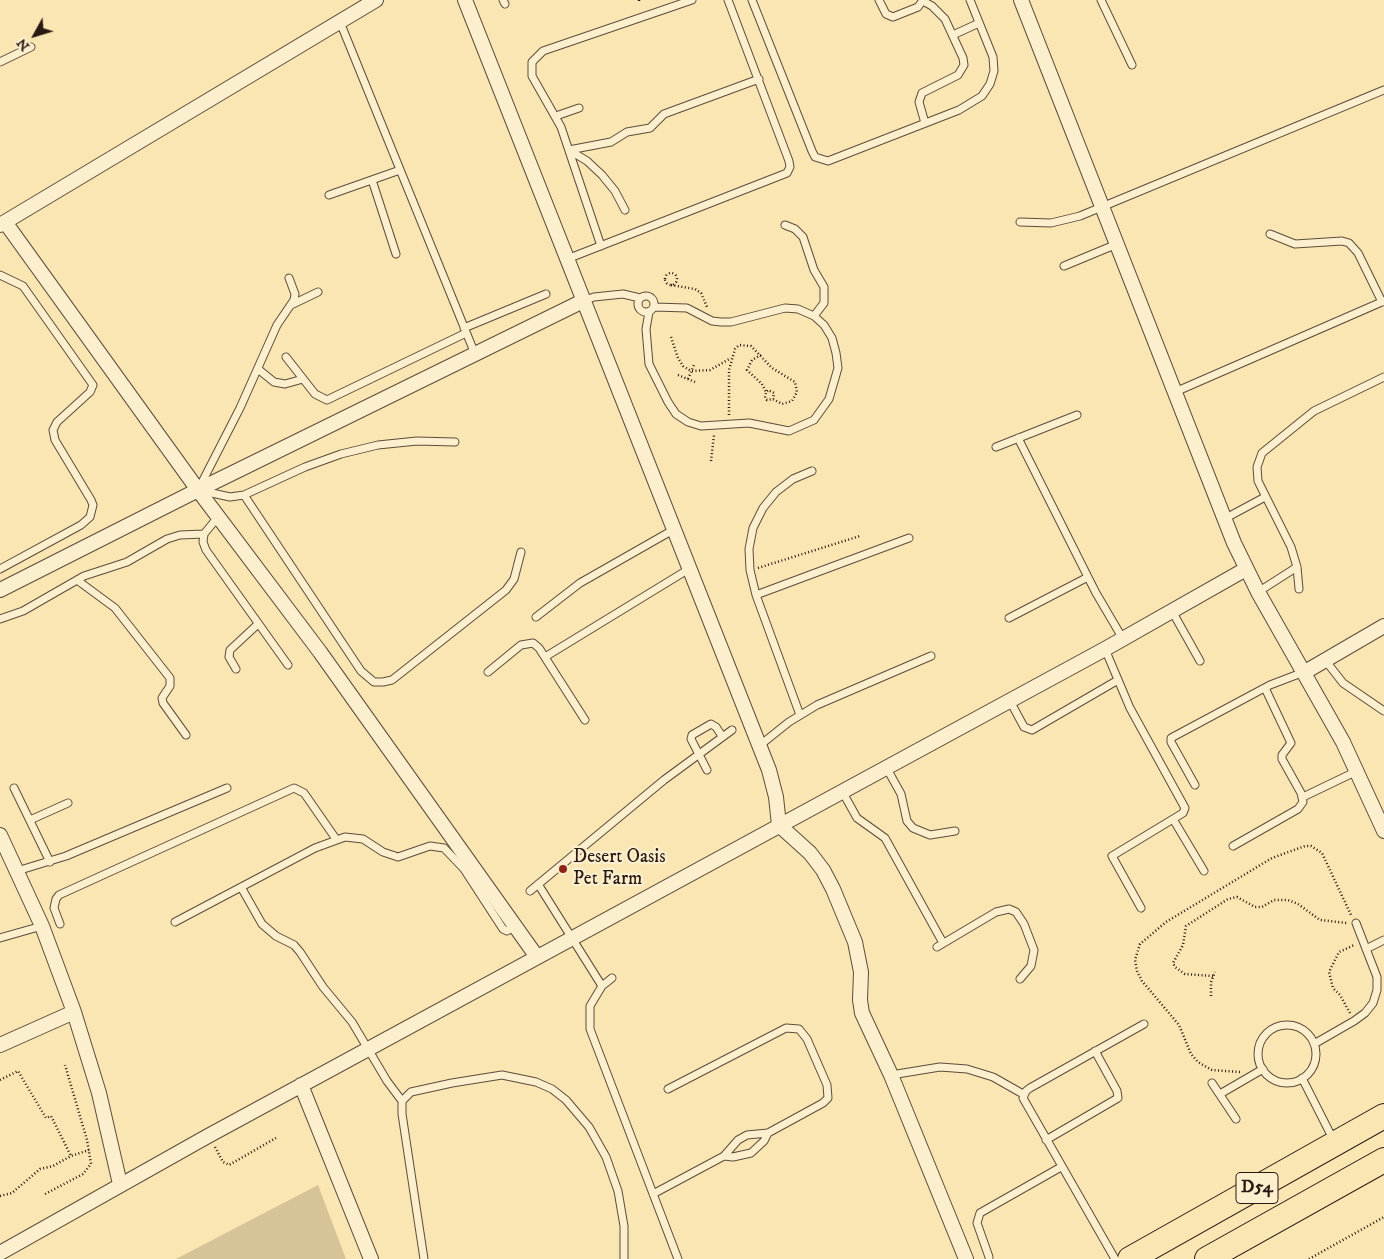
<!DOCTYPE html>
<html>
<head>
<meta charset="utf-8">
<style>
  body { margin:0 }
  #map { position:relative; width:1384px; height:1259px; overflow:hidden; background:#f9e6b2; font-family:"IM FELL DW Pica",serif }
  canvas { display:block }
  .north { position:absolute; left:10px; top:10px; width:50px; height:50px; -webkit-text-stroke:4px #fbefcd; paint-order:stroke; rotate:231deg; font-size:14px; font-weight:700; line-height:20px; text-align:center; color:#291913 }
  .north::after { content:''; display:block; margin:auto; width:18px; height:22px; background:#291913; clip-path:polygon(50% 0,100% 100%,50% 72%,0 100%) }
</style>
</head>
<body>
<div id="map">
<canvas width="1384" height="1259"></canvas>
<div class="north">N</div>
</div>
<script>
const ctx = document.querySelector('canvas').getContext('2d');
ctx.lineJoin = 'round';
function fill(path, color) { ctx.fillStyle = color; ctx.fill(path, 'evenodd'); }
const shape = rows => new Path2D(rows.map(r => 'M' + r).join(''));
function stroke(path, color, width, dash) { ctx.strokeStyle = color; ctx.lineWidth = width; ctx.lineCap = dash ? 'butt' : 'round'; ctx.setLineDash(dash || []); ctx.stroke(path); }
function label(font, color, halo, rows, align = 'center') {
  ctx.font = font + ' "IM FELL DW Pica",serif'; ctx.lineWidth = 4.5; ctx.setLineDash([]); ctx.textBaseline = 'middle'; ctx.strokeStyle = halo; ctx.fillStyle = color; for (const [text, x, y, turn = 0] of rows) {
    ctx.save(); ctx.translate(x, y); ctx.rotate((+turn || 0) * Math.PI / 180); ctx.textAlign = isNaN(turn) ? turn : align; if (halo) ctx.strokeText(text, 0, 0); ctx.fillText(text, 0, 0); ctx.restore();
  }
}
const green = shape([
  [318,1185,346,1259,176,1259]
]);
const path = shape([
  [639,0,639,3],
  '665 279a6 6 0 1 1 12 0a6 6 0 1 1-12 0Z',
  [671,285,695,289,701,293,707,307],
  [671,337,678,358,683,366,691,371,710,370,731,358],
  [761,355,752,360,747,370,762,384,766,392],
  [678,375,695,382],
  [688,379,694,365],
  [729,415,729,370,735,349,739,345,751,346,772,368,795,382,797,392,792,401,782,404,773,399,767,400,765,398,766,392,768,390,774,393,773,399],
  [711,461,714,435],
  [758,568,860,536],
  [1213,976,1185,974,1175,967,1173,963,1183,945,1186,926,1228,899,1237,897,1255,907,1262,907,1274,900,1288,900,1298,904,1320,920,1347,923],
  [1211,996,1211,982,1215,972],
  [1350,1013,1340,995,1333,988,1329,972,1339,952,1354,945],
  [1240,1072,1212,1070,1198,1062,1191,1054,1179,1025,1142,981,1137,971,1135,960,1140,944,1166,922,1272,858,1305,846,1311,846,1322,853,1351,915],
  [0,1080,18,1071,46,1118,51,1116,71,1156],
  [215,1147,223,1162,229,1165,276,1138],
  [45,1194,83,1174,91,1164,87,1140,65,1065],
  [0,1196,12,1193,40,1169,53,1166,71,1156,89,1150],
  [1309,1259,1384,1217]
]);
const service = shape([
  [503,0,505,4],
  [752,0,812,151,815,157,828,161,959,110,982,96,990,84,994,71,993,57,970,0],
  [879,0,886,14,893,17,918,7,923,0],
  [1101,0,1132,65],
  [923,1,932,6,945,19,963,58,964,65,958,75,922,93,919,102,925,123],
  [340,22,475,354],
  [953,35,979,23],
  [0,62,31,47],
  [556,116,579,108],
  [569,150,611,142,627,132,650,128,664,114,759,79],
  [569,150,587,161,602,175,615,191,625,210],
  [372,180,396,254],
  [329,195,400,170],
  [1020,222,1051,223,1080,216,1384,90],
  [785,225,795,229,803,237,814,270,824,287,824,303,814,316],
  [1270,234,1295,244,1342,241,1349,243,1358,253,1382,302],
  [601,246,561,127,532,76,532,62,543,51,692,0],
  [567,259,787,173,790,167,789,161,728,0],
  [1064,266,1117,244],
  [0,275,23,286,93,385,90,392,57,422,53,430,55,440,91,500,93,505,90,517,81,525,0,569],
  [289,278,295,294,294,300,277,325,240,408,198,490,230,497,244,495,305,467,341,454,378,445,417,441,455,442],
  '638 304a8 8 0 1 1 16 0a8 8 0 1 1-16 0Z',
  [583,301,594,297,623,294,640,298],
  [291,305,318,292],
  [649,312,646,329,649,364,668,402,676,414,688,422,701,426,749,423,789,431,814,420,829,399,838,368,836,353,832,338,824,325,814,316,798,309,785,308,731,322,721,322,712,321,687,308,654,307],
  [464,328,546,294],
  [286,357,315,394,327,400,466,333],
  [258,369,274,382,285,384,303,379],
  [1175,392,1384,301],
  [1018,438,1096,593,1123,639],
  [996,447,1077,415],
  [244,495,361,671,374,682,383,682,392,680,506,590,514,579,521,552],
  [218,517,204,534,203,542,206,550,288,665],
  [1224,519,1265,497],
  [77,580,115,608,170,678,170,686,162,698,163,703,186,735],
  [1299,589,1297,567,1291,547,1258,481,1257,467,1262,453,1314,411,1384,377],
  [1258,592,1297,567],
  [756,595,909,538],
  [1172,611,1200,661],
  [536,617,580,583,673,530],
  [1009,618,1088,577],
  [0,619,23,611,84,576,127,562,167,539,180,535,204,534],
  [1105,649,1130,708,1185,808,1183,813,1112,856,1141,908],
  [545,657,689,569],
  [1325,660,1343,683,1384,711],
  [236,669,229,657,230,650,258,624],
  [488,672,521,645,533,643,539,648,585,720],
  [1010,701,1024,727,1032,730,1118,680],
  [800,715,756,595,750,570,749,549,753,528,763,508,776,492,793,479,812,471],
  [759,746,789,722,817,705,931,656],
  [886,767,901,794,907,821,913,828,930,835,955,831],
  [707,770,691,739,692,735,711,724,716,727,722,736],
  [1195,785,1171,742,1171,738,1270,685,1304,672],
  [14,788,50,862],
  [842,791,857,818,885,838,943,943],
  [1303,797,1357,771],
  [1173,819,1204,871],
  [30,820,68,803],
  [1233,846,1298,809,1303,802,1301,793,1282,759,1282,755,1291,743,1265,688],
  [17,871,66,856,227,788],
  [538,884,602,986],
  [241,887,262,924,276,936,294,945,300,952,323,987,352,1022,387,1081,402,1101],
  [530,891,664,780,732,730],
  [175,922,315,848,345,837,363,839,383,852,398,857,430,846,444,848,464,869,503,929,507,931,515,926],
  [60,924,54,908,56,899,59,895,294,788,304,793,336,839],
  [0,938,42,926],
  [937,947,996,912,1009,909,1016,912,1024,924,1034,950,1031,966,1020,979],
  [1366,949,1384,940],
  [612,978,602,986,590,1006,590,1029,678,1259],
  '1258 1054a29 29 0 1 1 58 0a29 29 0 1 1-58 0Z',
  [1314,1044,1354,1021,1365,1013,1373,1003,1377,990,1377,977,1356,923],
  [891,1075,940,1067,967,1069,993,1077,1023,1094],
  [1302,1078,1334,1141],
  [1212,1083,1236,1119],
  [668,1089,786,1028,799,1029,807,1039,827,1085,828,1098,823,1103,768,1133,747,1135,738,1140,724,1156,733,1157,751,1153,764,1141,768,1133],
  [1220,1094,1263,1069],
  [1046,1140,1118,1098,1117,1091,1095,1051],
  [653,1194,724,1156],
  [989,1257,977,1223,980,1213,1061,1167],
  [424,1259,402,1114,402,1101,411,1092,452,1083,502,1075,536,1082,552,1089,566,1100,589,1127,606,1157,618,1191,624,1226,624,1259],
  [1115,1259,1023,1098,1026,1091,1030,1088,1144,1024]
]);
const minor = shape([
  [465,0,769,770,776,797,779,825,810,853,823,870,833,889,855,942,861,972,860,1000,862,1013,891,1075,966,1259],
  [1021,0,1234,543,1258,592,1343,742,1384,831],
  [5,222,198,490,320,652,537,957],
  [0,225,376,0],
  [0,590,198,490,583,301],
  [1305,672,1384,626],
  [0,835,42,926,74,1012,99,1093,120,1184],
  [0,1045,74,1012],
  [301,1085,371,1259],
  [0,1253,208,1136,1105,649,1246,569]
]);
const trunk = shape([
  [1130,1259,1384,1116],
  [1207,1259,1384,1160]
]);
const markers = [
  [563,869,5,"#8f2418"]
];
const shields = [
  [1257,1188,42]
];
const shieldNames = [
  ["D54",1257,1188]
];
const poiNames = [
  ["Desert Oasis",573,858],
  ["Pet Farm",573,880]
];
fill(green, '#d6c397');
stroke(service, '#5d4c3b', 9);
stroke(minor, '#5d4c3b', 16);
stroke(trunk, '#291913', 26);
stroke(path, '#291913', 2.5, [1, 2.5]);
stroke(service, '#fbefcd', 7);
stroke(minor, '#fbefcd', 14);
stroke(trunk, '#f9e6b2', 24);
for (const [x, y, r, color] of markers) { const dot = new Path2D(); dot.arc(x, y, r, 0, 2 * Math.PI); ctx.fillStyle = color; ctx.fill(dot); stroke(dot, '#fbefcd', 2); }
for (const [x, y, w] of shields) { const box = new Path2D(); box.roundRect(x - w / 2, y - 15.5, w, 31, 4); ctx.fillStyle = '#fbefcd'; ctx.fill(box); stroke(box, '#291913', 1); }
label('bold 18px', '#291913', null, shieldNames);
label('19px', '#291913', '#fbefcd', poiNames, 'left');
</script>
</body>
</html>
